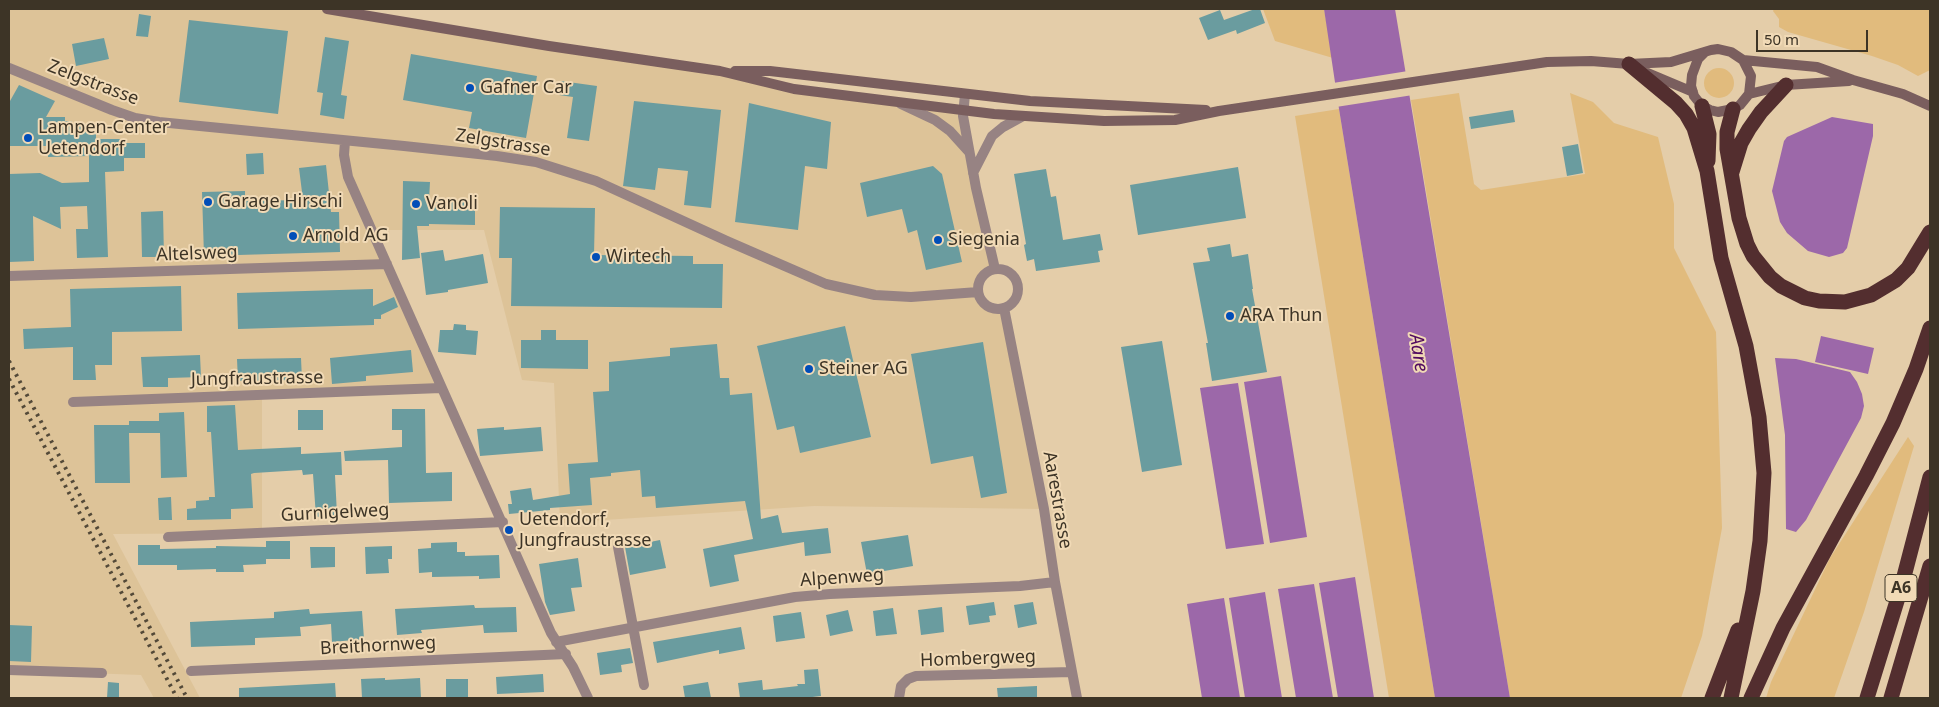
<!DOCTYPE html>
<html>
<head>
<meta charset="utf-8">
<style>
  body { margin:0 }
  #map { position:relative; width:1939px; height:707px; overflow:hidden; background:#e4cda9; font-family:"Noto Sans",sans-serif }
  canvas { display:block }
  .frame { position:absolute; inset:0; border:10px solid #3d3426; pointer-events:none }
  .scale { position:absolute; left:1756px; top:30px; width:112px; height:22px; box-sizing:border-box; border:2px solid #3d3426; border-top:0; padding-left:6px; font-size:15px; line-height:18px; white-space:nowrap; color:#3d3426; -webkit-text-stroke:4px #f1dab6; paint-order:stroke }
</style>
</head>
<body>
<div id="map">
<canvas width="1939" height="707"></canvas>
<div class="frame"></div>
<div class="scale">50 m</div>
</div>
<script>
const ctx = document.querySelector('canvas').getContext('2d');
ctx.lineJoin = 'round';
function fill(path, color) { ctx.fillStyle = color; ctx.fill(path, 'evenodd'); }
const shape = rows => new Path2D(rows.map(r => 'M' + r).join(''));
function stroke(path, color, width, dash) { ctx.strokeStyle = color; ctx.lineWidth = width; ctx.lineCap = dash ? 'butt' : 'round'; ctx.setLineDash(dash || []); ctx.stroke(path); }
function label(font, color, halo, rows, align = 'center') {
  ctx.font = font + ' "Noto Sans",sans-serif'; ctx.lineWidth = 4; ctx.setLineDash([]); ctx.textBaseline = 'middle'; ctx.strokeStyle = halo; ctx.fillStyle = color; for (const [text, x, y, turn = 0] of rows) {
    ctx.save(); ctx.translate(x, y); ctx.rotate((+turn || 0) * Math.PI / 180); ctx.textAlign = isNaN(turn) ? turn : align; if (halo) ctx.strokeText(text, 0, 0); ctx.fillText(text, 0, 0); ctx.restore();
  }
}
const built = shape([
  [9,9,327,9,768,83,964,110,995,269,987,272,983,276,978,292,980,299,990,308,1004,308,1044,509,814,506,560,523,554,383,522,380,484,230,373,230,441,388,262,394,262,533,113,534,200,698,154,698,141,675,9,670]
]);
const green = shape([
  [1263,9,1324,9,1333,58,1275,41],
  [1774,9,1930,9,1930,70,1918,76,1898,65,1872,56,1788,32,1779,27,1779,19,1773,11],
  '1704 83a15 15 0 1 1 30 0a15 15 0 1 1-30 0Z',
  [1459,93,1474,184,1481,190,1585,174,1570,93,1593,102,1614,123,1658,137,1674,204,1674,248,1716,332,1722,528,1702,636,1681,698,1510,698,1411,100],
  [1339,109,1435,698,1389,698,1295,116],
  [1908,437,1914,446,1864,612,1834,698,1766,698,1771,682,1830,558]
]);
const water = shape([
  [1324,9,1395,9,1510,698,1435,698,1339,109],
  [1832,117,1873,124,1873,136,1847,248,1843,253,1829,257,1808,251,1787,233,1780,222,1772,191,1784,141,1787,137],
  [1821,336,1874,348,1868,374,1815,362],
  [1775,358,1796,359,1850,372,1857,382,1862,394,1864,406,1861,418,1806,520,1796,532,1786,529,1785,435],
  [1281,376,1307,537,1270,543,1244,382],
  [1238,383,1264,544,1226,549,1200,388],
  [1355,577,1374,698,1338,698,1319,583],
  [1314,584,1333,698,1296,698,1278,589],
  [1265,592,1282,698,1245,698,1229,598],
  [1224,598,1240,698,1202,698,1187,604]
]);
const pier = shape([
  [1408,71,1413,95,1336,107,1333,83]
]);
const building = shape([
  [1255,9,1260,9,1265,23,1237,34,1236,30,1208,40,1199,18,1220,10,1224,20],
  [139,14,151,16,148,37,136,36],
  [189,20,288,31,278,114,179,102],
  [325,37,349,41,341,95,347,96,344,119,320,115,323,93,317,92],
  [104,38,109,59,76,66,72,44],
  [411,54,537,76,526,138,469,128,472,112,403,100],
  [561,81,597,86,589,141,567,138,573,97,559,95],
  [19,85,55,101,46,117,65,117,65,121,72,121,72,124,96,124,96,139,126,139,126,143,145,143,145,158,124,158,124,171,105,172,108,257,77,258,76,229,88,229,87,206,60,207,61,229,33,216,34,261,9,262,9,174,40,173,62,183,89,182,89,156,48,157,48,146,9,146,10,101],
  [634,101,721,110,711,208,684,205,688,171,658,168,655,190,623,186],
  [749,103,831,122,827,169,805,166,798,230,735,222],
  [1513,110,1515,122,1471,129,1469,117],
  [1578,144,1583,173,1567,176,1562,147],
  [263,153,264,174,247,175,246,154],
  [326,165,331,212,339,212,340,252,204,256,202,192,245,191,245,201,303,200,299,168],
  [933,166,942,174,962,262,926,270,917,230,908,233,902,209,867,217,860,183],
  [1238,167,1246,218,1138,235,1130,185],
  [1046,169,1051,197,1056,196,1063,240,1100,234,1103,250,1098,251,1100,262,1036,271,1034,259,1027,261,1024,245,1026,244,1014,174],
  [403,181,430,182,429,200,475,201,475,225,429,224,429,226,417,226,420,258,402,260],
  [500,207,595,208,594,255,693,256,693,264,723,264,722,308,511,306,512,258,499,258],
  [163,211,164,257,142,257,141,212],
  [1230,244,1232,257,1248,254,1253,289,1252,289,1267,372,1212,381,1206,343,1208,343,1193,263,1210,261,1207,248],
  [443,250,445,261,483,254,488,283,448,290,448,292,426,295,421,253],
  [181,286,182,331,112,332,112,365,95,365,96,380,73,380,73,347,24,349,23,329,71,327,70,289],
  [373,289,373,306,394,297,398,307,381,315,381,319,374,319,374,325,238,329,237,293],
  [454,324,466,325,466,330,478,331,476,355,438,352,440,330,453,330],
  [845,326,871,437,800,453,794,426,777,430,757,346],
  [541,330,556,330,556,340,588,340,588,369,521,368,521,340,541,340],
  [1162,341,1182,465,1142,472,1121,347],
  [983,342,1007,493,981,498,973,456,931,464,911,354],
  [717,344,720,378,729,378,730,395,752,393,761,519,778,515,782,533,828,528,831,553,805,556,804,542,734,555,739,581,710,587,703,549,753,539,745,501,656,508,655,496,642,497,640,470,611,473,611,476,590,478,592,505,550,508,550,510,509,514,508,504,512,504,510,491,531,488,533,500,570,494,568,464,598,462,593,392,609,391,609,362,670,356,670,348],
  [411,350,413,372,366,376,366,381,332,384,330,358],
  [200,355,201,377,168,378,168,387,143,387,141,357],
  [301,358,302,380,238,381,237,359],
  [235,405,238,450,301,447,301,454,341,452,342,475,335,475,337,515,316,517,313,474,303,475,302,470,254,473,251,474,253,508,231,509,231,519,187,520,187,509,196,508,196,501,209,500,209,497,215,497,211,432,207,432,207,406],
  [392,409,425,409,426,473,452,472,452,501,389,503,388,460,345,461,344,451,402,447,402,430,392,430],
  [298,410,323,410,323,430,298,430],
  [184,412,187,477,161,478,160,433,129,433,130,483,95,483,94,425,129,425,129,421,159,421,159,413],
  [504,427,504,430,541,427,543,451,480,456,477,429],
  [171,497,172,520,159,520,158,498],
  [908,535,913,566,867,574,861,542],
  [660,540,666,568,630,575,625,547],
  [266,541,290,541,290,559,266,559,266,564,243,565,244,572,216,572,216,569,177,570,177,565,138,565,138,545,160,545,160,549,216,548,216,546,266,547],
  [457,542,457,552,465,552,465,556,499,555,500,578,479,579,479,576,432,577,432,572,419,573,418,549,431,548,431,543],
  [392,546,392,559,388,559,389,573,366,574,365,547],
  [310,547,335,547,335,567,311,568],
  [578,558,582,587,571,588,575,611,550,615,545,602,539,564],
  [994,602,996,615,989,616,990,622,969,625,966,606],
  [1033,602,1037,624,1018,628,1014,605],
  [474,605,475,608,516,607,517,632,484,633,483,625,421,630,422,633,397,635,395,609],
  [942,607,944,632,921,635,918,610],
  [893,608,897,634,876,636,873,611],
  [309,609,310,614,362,611,364,639,332,642,331,624,300,627,301,636,255,638,255,645,191,647,190,622,274,618,274,612],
  [848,610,853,631,830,636,826,615],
  [801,612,805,638,776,642,773,616],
  [9,625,32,626,31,662,9,661],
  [741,627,745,649,719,654,719,650,657,663,653,642],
  [630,648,633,663,621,665,622,672,600,675,597,653],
  [818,669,821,696,804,698,740,698,738,683,762,680,763,690,798,686,797,684,805,684,804,670],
  [543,674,544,692,497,694,496,677],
  [385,678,385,680,420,678,421,698,362,698,361,679],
  [446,679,468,679,468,698,446,698],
  [108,682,119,683,119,698,107,698],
  [708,682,711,698,685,698,683,686],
  [335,683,336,698,239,698,239,688],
  [1037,686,1037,698,998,698,997,688]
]);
const street = shape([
  [9,68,112,110,135,118,159,122,404,146,497,156,536,162,596,181,727,241,826,284,875,295,911,297,978,292],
  [965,94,963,116,967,138,976,188,995,269],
  [901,104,935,120,950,131,969,152],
  [345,141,344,155,348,177,551,633,573,667,588,698],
  [973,173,992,136,1003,127,1023,116],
  '978 289a20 20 0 1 1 40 0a20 20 0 1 1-40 0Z',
  [9,276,387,264],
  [1004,308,1044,509,1055,582,1077,698],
  [73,402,441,388],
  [168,537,503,522],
  [618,547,644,685],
  [556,642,795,597,830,594,1020,586,1055,582],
  [9,670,102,673],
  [191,671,566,654],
  [899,698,901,686,908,679,916,676,1071,672]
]);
const secondary = shape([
  [327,9,549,46,720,71,794,89,994,114,1104,121,1175,120,1219,111,1547,62,1591,61,1629,64,1671,62,1711,50,1718,49,1731,52,1743,60,1751,76,1749,94,1740,105,1733,109,1718,112,1710,110,1702,106,1694,96,1691,86,1692,75,1698,59,1705,52],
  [1743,60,1817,67,1853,80,1903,94,1930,106],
  [735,71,770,71,1030,101,1206,110],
  [1643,71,1693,92],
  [1749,94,1786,85,1849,81]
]);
const highway = shape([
  [1629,64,1676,103,1686,114,1694,128,1707,171,1721,258,1746,346,1759,417,1764,473,1760,541,1753,591,1731,698],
  [1702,106,1709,134,1708,161],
  [1733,109,1727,132,1727,149,1739,218,1747,244,1753,256,1770,277,1781,286,1805,298,1819,301,1845,302,1871,295,1896,280,1908,268,1930,232],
  [1732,172,1741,143,1749,129,1761,112,1786,85],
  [1712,698,1738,630],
  [1751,698,1783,628,1866,476,1893,423,1916,369,1930,328],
  [1867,698,1901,588,1930,477],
  [1891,698,1930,566]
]);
const rail = shape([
  [9,361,187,698],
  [9,379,177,698]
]);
const markers = [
  [470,88,5,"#024eb8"],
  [28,138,5,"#024eb8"],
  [208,202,5,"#024eb8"],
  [416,204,5,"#024eb8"],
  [293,236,5,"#024eb8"],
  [938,240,5,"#024eb8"],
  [596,257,5,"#024eb8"],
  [1230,316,5,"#024eb8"],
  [809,369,5,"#024eb8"],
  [509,530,5,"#024eb8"]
];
const shields = [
  [1901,588,32]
];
const shieldNames = [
  ["A6",1901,588]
];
const streetNames = [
  ["Zelgstrasse",93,83,21],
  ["Zelgstrasse",503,143,9],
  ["Altelsweg",197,254,-2],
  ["Jungfraustrasse",257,379,-1],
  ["Aarestrasse",1057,500,80],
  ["Gurnigelweg",335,513,-3],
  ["Alpenweg",842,578,-4],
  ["Breithornweg",378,646,-3],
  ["Hombergweg",978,659,-2]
];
const poiNames = [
  ["Gafner Car",480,88],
  ["Lampen-Center",38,128],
  ["Uetendorf",38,149],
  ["Garage Hirschi",218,202],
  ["Vanoli",426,204],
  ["Arnold AG",303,236],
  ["Siegenia",948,240],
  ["Wirtech",606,257],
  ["ARA Thun",1240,316],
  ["Steiner AG",819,369],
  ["Uetendorf,",519,520],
  ["Jungfraustrasse",519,541]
];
const waterNames = [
  ["Aare",1418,353,81]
];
fill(built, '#ddc398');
fill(green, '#e1bb7d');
fill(water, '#9c68a9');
fill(pier, '#e4cda9');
fill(building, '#6a9c9f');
stroke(street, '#978383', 10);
stroke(secondary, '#7a5e5e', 10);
stroke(highway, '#532e2f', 15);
stroke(rail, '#534938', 4, [2.5, 5]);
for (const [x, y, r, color] of markers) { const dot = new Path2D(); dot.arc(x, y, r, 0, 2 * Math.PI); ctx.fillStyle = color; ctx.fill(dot); stroke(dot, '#f1dab6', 2); }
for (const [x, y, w] of shields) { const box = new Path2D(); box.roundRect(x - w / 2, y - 13.5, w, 27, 4); ctx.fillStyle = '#f1dab6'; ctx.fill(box); stroke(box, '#3d3426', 1); }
label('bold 16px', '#3d3426', null, shieldNames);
label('18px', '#3d3426', '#f1dab6', streetNames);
label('18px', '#3d3426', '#f1dab6', poiNames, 'left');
label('italic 19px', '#510b5f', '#f1dab6', waterNames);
</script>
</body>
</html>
